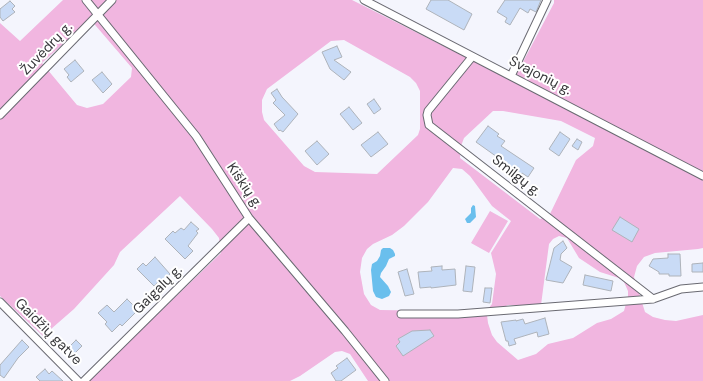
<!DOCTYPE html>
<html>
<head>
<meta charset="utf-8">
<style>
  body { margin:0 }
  canvas { display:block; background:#f4f5fd }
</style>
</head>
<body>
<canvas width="703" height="381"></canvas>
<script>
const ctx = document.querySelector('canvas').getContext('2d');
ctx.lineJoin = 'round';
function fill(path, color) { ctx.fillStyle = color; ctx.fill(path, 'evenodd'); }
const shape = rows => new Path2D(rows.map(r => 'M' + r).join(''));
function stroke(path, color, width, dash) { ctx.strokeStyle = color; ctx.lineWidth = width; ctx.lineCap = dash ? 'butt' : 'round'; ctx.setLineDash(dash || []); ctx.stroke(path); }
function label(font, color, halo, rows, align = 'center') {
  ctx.font = font + ' "DM Sans",sans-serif'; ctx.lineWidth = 4; ctx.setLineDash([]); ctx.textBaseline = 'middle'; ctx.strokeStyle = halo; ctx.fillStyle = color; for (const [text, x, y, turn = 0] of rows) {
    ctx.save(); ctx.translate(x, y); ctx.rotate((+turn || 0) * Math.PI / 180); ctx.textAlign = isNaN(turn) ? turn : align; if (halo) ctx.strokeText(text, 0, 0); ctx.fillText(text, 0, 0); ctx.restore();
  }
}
const green = shape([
  [63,0,352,0,513,81,554,3,554,0,703,0,703,248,698,249,655,253,644,257,637,266,634,277,645,312,653,317,665,320,676,321,703,315,703,381,368,381,350,354,342,351,335,352,300,376,290,381,88,381,221,253,219,238,212,229,180,196,120,252,114,265,74,309,43,336,0,296,0,23,20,41],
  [90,19,132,68,131,77,103,104,87,108,77,105,42,63],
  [344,40,410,77,416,83,420,91,420,129,418,135,377,174,315,172,304,166,264,120,262,112,262,100,267,89,331,41],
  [493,111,503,111,561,121,595,138,593,146,576,160,549,216,540,219,460,158,461,146,464,138],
  [453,168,462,169,470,176,492,206,511,221,491,253,496,274,492,304,488,309,443,311,380,310,371,305,364,294,360,272,362,258,367,249,373,244,392,235,404,226,428,202],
  [559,236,567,238,579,258,600,272,619,278,624,282,628,291,628,296,624,311,611,319,597,323,573,338,548,344,536,354,518,360,497,342,492,335,488,323,487,315,508,305,541,305,549,244,553,239],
  [490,211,508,221,489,253,471,243]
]);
const water = shape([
  [473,205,475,206,476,217,470,223,467,223,465,219,471,213,471,208],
  [383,248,390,248,393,250,395,254,395,256,389,259,386,266,381,273,380,277,388,286,391,292,389,296,382,299,376,297,373,291,371,270,372,264,377,261,380,256,381,250]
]);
const building = shape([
  [431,0,448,0,472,14,464,30,426,9,431,0],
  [505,0,541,0,536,12,530,9,528,13,520,8,510,25,505,22,507,18,497,12,505,0],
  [10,1,15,6,12,9,15,12,3,21,0,17,0,9,10,1],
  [337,46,342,57,334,60,351,72,344,80,330,69,322,52,337,46],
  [75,60,84,71,71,82,67,77,69,75,64,69,75,60],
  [102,72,112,84,103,93,92,80,102,72],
  [277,89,282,97,298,114,283,132,280,130,279,131,274,124,285,115,273,103,276,100,271,93,277,89],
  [374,99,381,109,374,114,367,104,374,99],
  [349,107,362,123,353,130,340,114,349,107],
  [488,126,499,134,497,136,505,141,501,146,534,168,528,177,522,173,521,174,476,142,488,126],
  [378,132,388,144,371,157,361,145,378,132],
  [560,132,570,139,559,156,549,149,560,132],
  [577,139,582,142,578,150,572,146,577,139],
  [317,141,329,154,317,165,305,151,317,141],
  [620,217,639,229,632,242,612,230,620,217],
  [191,222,199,229,196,231,198,233,188,246,193,251,185,259,165,239,173,231,175,233,181,228,184,230,191,222],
  [563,241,567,248,561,254,560,260,572,267,563,283,546,280,554,248,563,241],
  [668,254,680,254,681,276,669,276,669,274,659,274,659,272,649,266,653,259,668,258,668,254],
  [155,257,170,274,161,283,159,281,154,286,137,269,143,263,146,266,155,257],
  [703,263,703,272,692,272,692,264,703,263],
  [442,266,442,270,455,269,456,285,431,288,431,287,420,288,418,272,432,271,431,267,442,266],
  [466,266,475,267,472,292,463,291,466,266],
  [407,269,414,294,405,296,398,272,407,269],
  [585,275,613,281,611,291,583,285,585,275],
  [485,288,492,288,490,303,483,302,485,288],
  [127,299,138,310,122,326,120,324,112,332,105,324,107,322,98,313,107,305,114,312,127,299],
  [545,318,549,334,538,337,537,332,514,339,516,344,509,346,508,341,506,341,501,322,516,320,516,321,523,319,525,324,545,318],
  [430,330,434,336,403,356,396,346,400,342,398,339,412,331,430,330],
  [22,340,29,347,18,358,4,378,0,375,0,365,22,340],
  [76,340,82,346,74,354,68,348,76,340],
  [347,358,356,370,341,381,336,381,331,373,338,368,336,366,347,358],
  [45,369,49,374,52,371,63,381,40,381,36,377,45,369]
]);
const minor = shape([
  [86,0,196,136,249,218,345,331,385,381],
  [364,0,703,176],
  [472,57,428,111,427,115,429,125,653,299],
  [511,76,547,0],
  [0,115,112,0],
  [0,302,78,381],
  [401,314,458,314,653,299,681,289,703,287],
  [84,381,249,218]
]);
const streetNames = [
  ["Žuvėdrų g.",47,49,-46],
  ["Svajonių g.",540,76,27],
  ["Smilgų g.",516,176,38],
  ["Kiškių g.",244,186,56],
  ["Gaigalų g.",158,290,-45],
  ["Gaidžių gatve",48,332,45]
];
fill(green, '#f1b6e0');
fill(water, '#6abfed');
fill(building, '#c9dbf6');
stroke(building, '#aeb3ba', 1);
stroke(minor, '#6a6a72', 9);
stroke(minor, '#fff', 7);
label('14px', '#37373a', '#fff', streetNames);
</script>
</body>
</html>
